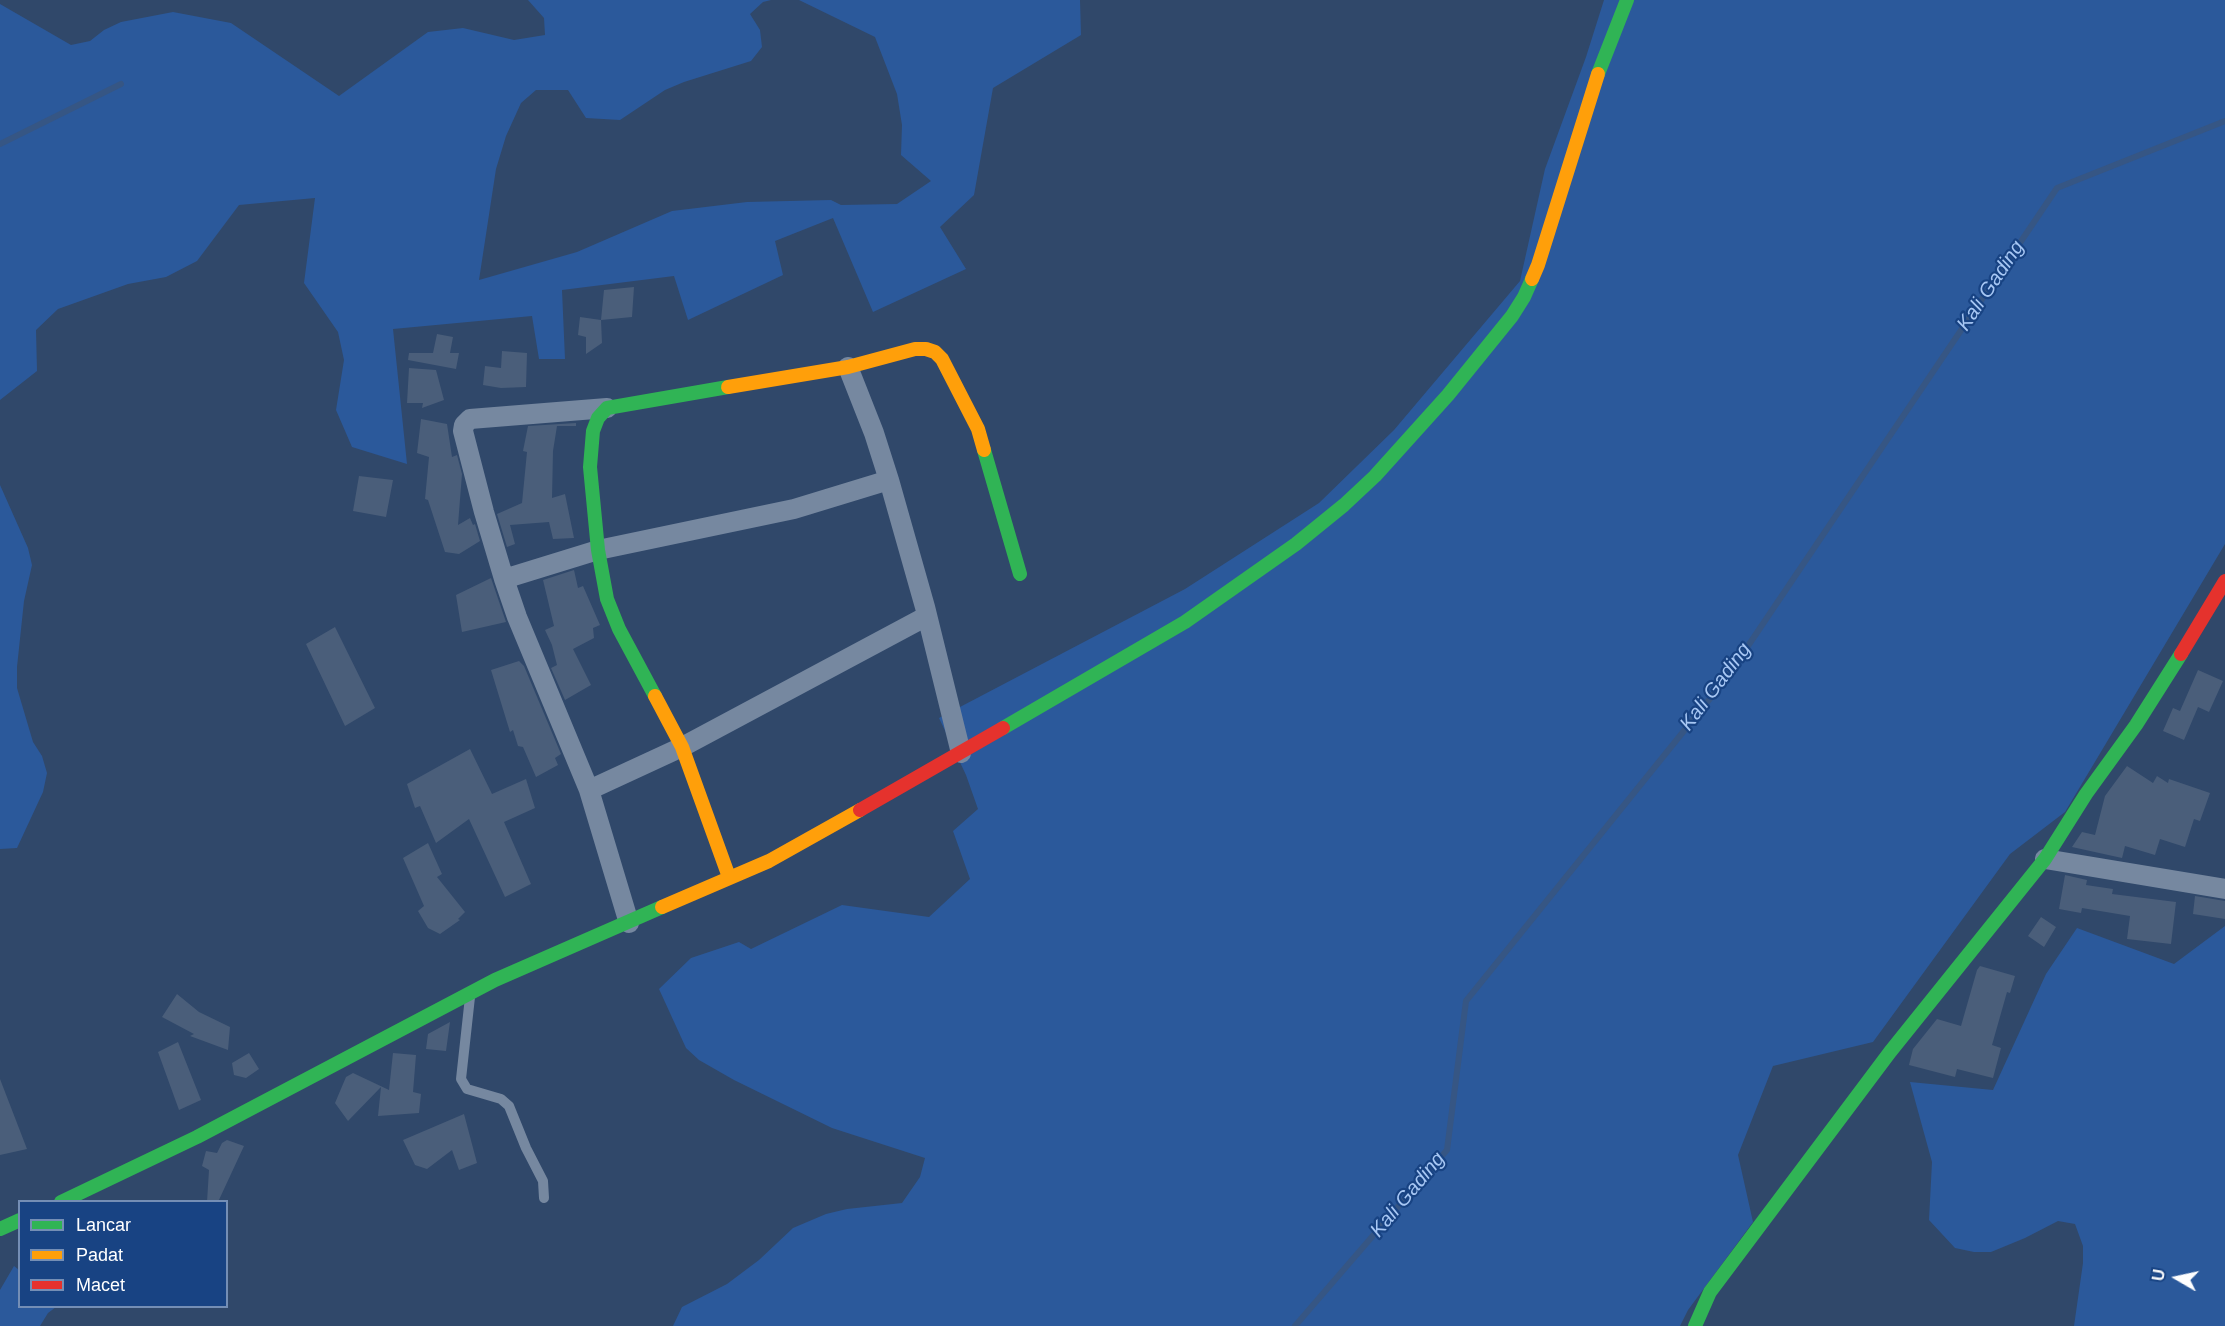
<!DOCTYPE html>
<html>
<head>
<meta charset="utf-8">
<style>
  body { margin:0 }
  #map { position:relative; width:2225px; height:1326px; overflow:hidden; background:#30486a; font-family:Arial,sans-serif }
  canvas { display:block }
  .legend { position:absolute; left:18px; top:1200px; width:210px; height:108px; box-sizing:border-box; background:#184383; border:2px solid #748eb5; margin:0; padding:8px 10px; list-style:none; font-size:18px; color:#fff }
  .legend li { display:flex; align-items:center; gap:12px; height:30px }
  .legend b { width:30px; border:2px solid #748eb5 }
  .north { position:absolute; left:2147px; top:1248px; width:60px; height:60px; -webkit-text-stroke:4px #184383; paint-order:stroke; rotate:279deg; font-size:16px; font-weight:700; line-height:24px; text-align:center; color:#fff }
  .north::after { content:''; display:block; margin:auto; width:21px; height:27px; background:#fff; clip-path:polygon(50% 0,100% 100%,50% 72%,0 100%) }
</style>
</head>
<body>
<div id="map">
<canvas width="2225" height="1326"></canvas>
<ul class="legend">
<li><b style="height:8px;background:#30b455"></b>Lancar</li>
<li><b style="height:8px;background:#ff9f0a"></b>Padat</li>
<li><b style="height:8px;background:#e5322d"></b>Macet</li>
</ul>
<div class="north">U</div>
</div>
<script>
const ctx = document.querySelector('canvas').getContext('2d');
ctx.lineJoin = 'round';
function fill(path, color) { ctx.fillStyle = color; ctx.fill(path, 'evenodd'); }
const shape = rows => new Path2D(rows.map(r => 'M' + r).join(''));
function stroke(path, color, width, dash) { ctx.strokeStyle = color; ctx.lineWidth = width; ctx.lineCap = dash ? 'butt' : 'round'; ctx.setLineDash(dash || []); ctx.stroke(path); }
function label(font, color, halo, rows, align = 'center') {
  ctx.font = font + ' Arial,sans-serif'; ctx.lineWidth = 4.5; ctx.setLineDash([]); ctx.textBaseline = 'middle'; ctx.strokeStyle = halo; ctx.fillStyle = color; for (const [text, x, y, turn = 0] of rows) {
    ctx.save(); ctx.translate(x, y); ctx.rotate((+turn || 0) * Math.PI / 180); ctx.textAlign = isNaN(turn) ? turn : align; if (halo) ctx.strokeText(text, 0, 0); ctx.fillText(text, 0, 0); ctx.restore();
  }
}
const green = shape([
  [528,0,771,0,763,2,750,14,760,30,762,47,751,61,684,82,665,90,620,120,586,118,568,90,536,90,521,103,506,136,496,169,479,280,577,252,672,211,747,202,831,200,841,205,897,204,931,181,901,155,902,125,897,94,875,37,799,0,1080,0,1081,35,993,88,974,195,940,227,966,269,873,312,833,218,775,241,783,275,688,320,674,276,562,290,565,359,539,359,532,316,393,329,407,464,352,447,336,410,344,360,338,332,304,283,315,198,239,205,197,261,166,277,128,284,58,309,36,330,37,371,0,400,0,4,71,45,90,41,104,30,121,22,173,12,231,23,339,96,428,32,463,28,514,40,545,35,544,18],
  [1604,0,2225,0,2225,544,2065,812,2010,854,1873,1042,1773,1066,1738,1155,1753,1222,1688,1310,1680,1326,673,1326,682,1307,727,1284,759,1260,793,1228,826,1214,847,1209,902,1203,920,1177,925,1158,832,1128,734,1080,699,1060,686,1048,659,989,691,958,739,942,751,949,842,905,929,917,970,879,953,831,978,809,966,775,939,718,1185,589,1319,503,1394,430,1520,281,1545,169,1586,57],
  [0,485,28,548,32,565,24,601,17,667,17,688,33,742,42,756,47,773,43,792,17,848,0,849],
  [2225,926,2225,1326,2074,1326,2083,1263,2083,1246,2075,1224,2058,1221,2025,1238,1991,1252,1974,1252,1955,1248,1929,1220,1932,1162,1910,1082,1993,1090,2046,974,2077,928,2174,964],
  [14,1266,19,1270,20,1306,56,1307,48,1313,40,1326,0,1326,0,1290]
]);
const stream = shape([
  [0,144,121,84],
  [1295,1326,1447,1150,1466,1001,1725,680,2057,188,2225,121]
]);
const building = shape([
  [634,287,632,317,601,320,602,343,586,354,586,337,578,335,580,317,601,320,604,290],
  [437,334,453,337,450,353,459,353,456,369,408,360,409,353,433,353],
  [502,351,527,353,526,387,501,388,483,385,485,366,501,368],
  [409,368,436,370,444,400,422,408,423,403,407,403],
  [421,419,447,424,452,457,457,455,462,474,458,525,470,518,473,525,475,524,480,541,459,554,445,552,428,500,425,499,429,457,417,453],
  [576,423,576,426,557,426,553,451,552,498,565,494,574,538,553,539,549,522,510,525,515,544,507,547,497,514,522,503,527,452,523,451,528,426],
  [359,476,393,480,386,517,353,511],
  [574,570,578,588,583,586,600,625,593,628,594,638,573,649,591,685,565,700,551,668,557,665,552,645,545,630,554,626,543,580],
  [491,578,506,622,462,632,456,595],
  [335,627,375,708,345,726,306,644],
  [519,661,524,666,561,754,555,758,558,765,536,777,523,747,518,746,513,730,510,732,491,670],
  [2198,670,2223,681,2209,712,2198,707,2184,740,2163,731,2173,708,2180,711],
  [470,749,492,794,526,779,535,808,504,822,531,884,505,897,469,819,436,843,420,806,415,808,407,784],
  [2127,766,2153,783,2157,776,2168,783,2169,779,2210,793,2200,821,2194,819,2185,847,2160,839,2155,855,2125,846,2122,858,2072,847,2082,832,2095,835,2105,796],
  [428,843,442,874,437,877,465,912,458,919,460,920,440,934,428,928,418,911,424,906,403,858],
  [2065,875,2087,880,2086,885,2113,889,2112,894,2176,902,2171,944,2127,939,2130,916,2082,908,2081,913,2059,909],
  [2195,896,2225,901,2225,919,2193,914],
  [2041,917,2056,927,2044,947,2028,936],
  [1980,966,2015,976,2010,993,2007,992,1992,1045,2001,1048,1993,1078,1957,1069,1955,1077,1909,1065,1913,1049,1937,1019,1961,1026,1977,970],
  [177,994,199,1012,230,1027,228,1050,190,1036,194,1034,162,1017],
  [450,1022,446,1051,426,1049,428,1034],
  [178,1042,201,1100,179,1110,158,1052],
  [249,1053,259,1069,246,1078,234,1075,232,1063],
  [393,1053,416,1055,413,1092,421,1094,419,1113,378,1116,381,1087,348,1121,335,1103,346,1077,353,1073,389,1090],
  [0,1079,27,1149,0,1155],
  [464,1114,477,1163,459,1170,452,1150,427,1169,415,1165,403,1140],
  [227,1140,244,1146,218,1202,207,1202,209,1170,202,1166,206,1151,217,1153,222,1143]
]);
const lane = shape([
  [470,997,461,1079,467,1089,501,1099,509,1106,526,1148,543,1181,544,1198]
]);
const street = shape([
  [848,367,874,433,889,480],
  [607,408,470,419,464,425,463,431,484,512,504,579,517,617,589,790,629,923],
  [504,579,598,550,794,509,889,480,925,607,961,753],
  [589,790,682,747,927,616],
  [2045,859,2225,889]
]);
const fast = shape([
  [1598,74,1627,0],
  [984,450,1020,574],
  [655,696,619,629,607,599,598,550,590,467,593,431,598,418,607,408,728,387],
  [1003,728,1185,622,1296,544,1344,505,1375,476,1448,395,1512,316,1524,297,1532,279],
  [61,1202,197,1137,495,980,662,907],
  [0,1229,20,1220],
  [1695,1326,1710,1292,1890,1052,2045,859,2086,794,2136,725,2181,654]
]);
const slow = shape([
  [1532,279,1538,265,1598,74],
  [728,387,848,367,915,349,926,349,935,352,942,359,978,429,984,450],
  [655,696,682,747,729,877],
  [662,907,769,861,860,810]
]);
const jam = shape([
  [2181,654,2225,581],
  [860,810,1003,728]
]);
const waterNames = [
  ["Kali Gading",1991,286,-56],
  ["Kali Gading",1716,687,-53],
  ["Kali Gading",1408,1195,-50]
];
fill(green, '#2b599b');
stroke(stream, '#365684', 6);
fill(building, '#4a5e7a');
stroke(lane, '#7688a0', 10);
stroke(street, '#7688a0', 20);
stroke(fast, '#30b455', 14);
stroke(slow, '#ff9f0a', 14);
stroke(jam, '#e5322d', 14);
label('italic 20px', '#a7c7f4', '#184383', waterNames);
</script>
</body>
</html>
